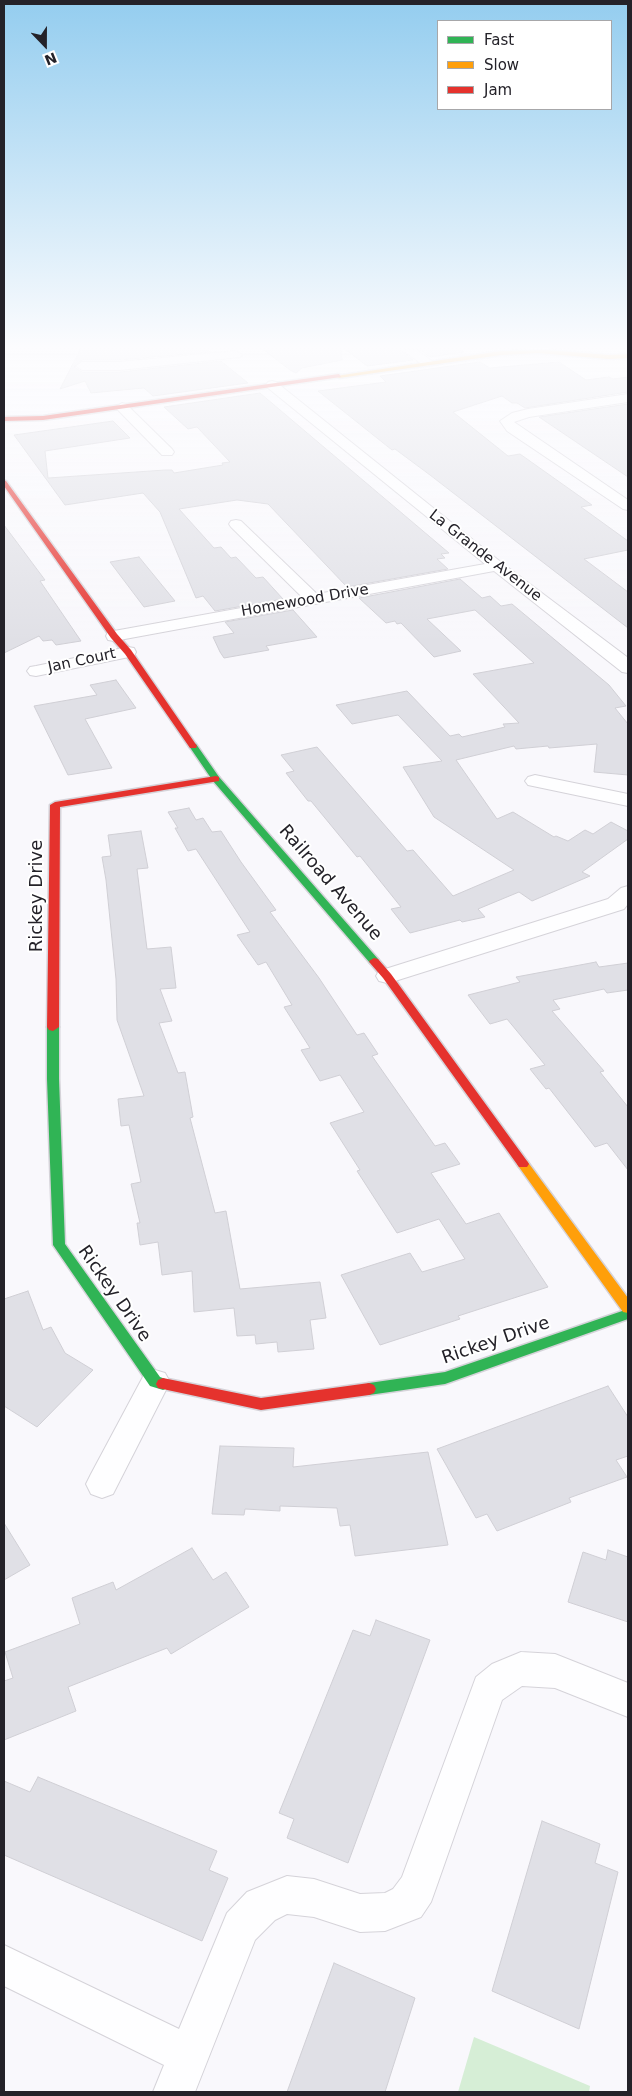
<!DOCTYPE html>
<html>
<head>
<meta charset="utf-8">
<style>
  body { margin:0 }
  #map { position:relative; width:632px; height:2096px; overflow:hidden; background:#f9f8fc; font-family:"DejaVu Sans",sans-serif }
  canvas { display:block }
  .frame { position:absolute; inset:0; border:5px solid #242229; pointer-events:none }
  .legend { position:absolute; left:437px; top:20px; width:175px; height:90px; box-sizing:border-box; background:#fff; border:1px solid #a7a7a9; margin:0; padding:6px 9px; list-style:none; font-size:15px; color:#242229 }
  .legend li { display:flex; align-items:center; gap:10px; height:25px }
  .legend b { width:25px; border:1px solid #a7a7a9 }
  .north { position:absolute; left:20px; top:20px; width:50px; height:50px; -webkit-text-stroke:4px #fff; paint-order:stroke; rotate:158deg; font-size:14px; font-weight:700; line-height:20px; text-align:center; color:#242229 }
  .north::after { content:''; display:block; margin:auto; width:18px; height:22px; background:#242229; clip-path:polygon(50% 0,100% 100%,50% 72%,0 100%) }
</style>
</head>
<body>
<div id="map">
<canvas width="632" height="2096"></canvas>
<div class="frame"></div>
<ul class="legend">
<li><b style="height:6px;background:#30b455"></b>Fast</li>
<li><b style="height:6px;background:#ff9f0a"></b>Slow</li>
<li><b style="height:6px;background:#e5322d"></b>Jam</li>
</ul>
<div class="north">N</div>
</div>
<script>
const ctx = document.querySelector('canvas').getContext('2d');
ctx.lineJoin = 'round';
function fill(path, color) { ctx.fillStyle = color; ctx.fill(path, 'evenodd'); }
const shape = rows => new Path2D(rows.map(r => 'M' + r).join(''));
function stroke(path, color, width, dash) { ctx.strokeStyle = color; ctx.lineWidth = width; ctx.lineCap = dash ? 'butt' : 'round'; ctx.setLineDash(dash || []); ctx.stroke(path); }
function label(font, color, halo, rows, align = 'center') {
  ctx.font = font + ' "DejaVu Sans",sans-serif'; ctx.lineWidth = 4; ctx.setLineDash([]); ctx.textBaseline = 'middle'; ctx.strokeStyle = halo; ctx.fillStyle = color; for (const [text, x, y, turn = 0] of rows) {
    ctx.save(); ctx.translate(x, y); ctx.rotate((+turn || 0) * Math.PI / 180); ctx.textAlign = isNaN(turn) ? turn : align; if (halo) ctx.strokeText(text, 0, 0); ctx.fillText(text, 0, 0); ctx.restore();
  }
}
const green = shape([
  [474,2037,590,2086,589,2092,458,2092]
]);
const building = shape([
  [80,350,208,350,210,352,120,360,82,360,74,367,82,372,120,372,221,361,248,383,153,396,144,388,91,393,85,381,60,389,80,350],
  [264,350,341,350,342,360,302,368,296,373,290,370,264,350],
  [346,350,401,350,413,360,367,366,346,350],
  [420,350,461,350,464,352,430,357,420,350],
  [480,362,490,368,559,362,586,380,609,377,613,379,628,377,628,392,525,408,517,403,512,403,502,396,453,412,508,456,520,454,592,505,581,507,628,541,628,550,584,559,628,592,628,628,430,475,395,449,392,450,318,391,386,382,380,376,480,362],
  [260,393,449,553,441,554,445,558,437,559,448,569,347,587,268,504,237,500,179,509,214,548,221,547,231,558,236,557,256,578,263,577,283,599,215,611,203,596,196,598,160,512,143,493,65,505,14,435,113,421,130,438,45,451,48,478,165,470,172,470,174,473,223,465,222,463,230,462,197,427,188,429,164,407,260,393],
  [628,404,628,477,539,417,628,404],
  [4,525,45,580,40,581,81,641,56,645,52,640,43,641,39,636,4,653,4,525],
  [139,557,175,601,144,607,110,562,139,557],
  [460,579,482,598,490,596,501,606,512,604,609,685,626,706,615,708,628,724,628,775,594,772,597,744,549,748,548,746,516,749,514,746,456,760,497,819,513,812,554,837,556,836,568,841,585,830,593,834,611,822,628,831,628,839,582,872,590,876,532,901,519,892,478,909,485,917,462,922,460,920,410,933,391,909,401,907,360,856,357,857,311,801,308,801,286,773,294,771,281,755,317,747,407,851,413,850,453,896,514,870,434,817,403,767,442,761,398,715,352,724,336,705,407,691,450,736,459,734,462,737,505,727,503,724,519,723,473,674,534,663,475,610,427,619,461,651,434,657,401,623,397,624,395,621,386,623,359,598,460,579],
  [293,610,317,637,266,646,269,650,224,658,220,652,213,637,234,633,225,622,293,610],
  [116,680,136,708,85,719,112,768,68,775,34,706,97,695,90,685,116,680],
  [189,808,196,820,203,818,212,832,221,831,241,862,276,910,270,912,319,978,357,1035,364,1033,378,1054,372,1056,435,1146,445,1143,460,1164,431,1173,466,1224,499,1213,548,1287,458,1316,460,1319,380,1345,341,1275,410,1253,422,1272,465,1259,439,1219,397,1233,357,1171,360,1170,330,1123,364,1112,340,1075,320,1081,301,1050,310,1048,284,1007,292,1005,266,962,258,965,237,935,250,932,196,849,188,851,175,828,178,828,168,812,189,808],
  [141,831,148,868,137,869,147,949,171,947,176,988,160,989,172,1021,159,1023,178,1073,185,1072,193,1117,190,1118,215,1213,226,1211,240,1289,320,1282,326,1318,310,1320,314,1349,278,1352,277,1342,256,1344,255,1335,237,1336,234,1308,194,1312,192,1271,162,1275,158,1242,140,1245,137,1223,140,1223,131,1184,141,1182,129,1125,121,1126,118,1099,144,1096,117,1020,116,979,106,880,102,857,111,856,108,835,141,831],
  [596,962,599,967,628,963,628,990,607,993,604,989,553,1000,560,1009,552,1011,604,1071,600,1072,628,1107,628,1170,607,1143,595,1147,549,1088,546,1089,530,1069,545,1065,507,1019,490,1024,468,995,520,982,516,977,596,962],
  [28,1291,43,1330,51,1327,65,1353,93,1370,37,1427,4,1406,4,1299,28,1291],
  [608,1386,628,1417,628,1456,616,1460,627,1477,569,1498,571,1502,497,1531,487,1514,476,1518,437,1449,608,1386],
  [220,1446,294,1448,293,1467,428,1452,448,1545,355,1556,350,1525,340,1526,337,1508,280,1506,280,1511,245,1509,244,1515,212,1514,220,1446],
  [4,1523,30,1565,4,1580,4,1523],
  [192,1548,213,1580,226,1572,249,1607,171,1654,167,1648,68,1687,76,1711,4,1740,4,1681,13,1678,5,1652,80,1624,72,1598,113,1582,116,1590,192,1548],
  [608,1550,628,1557,628,1622,568,1602,583,1552,606,1560,608,1550],
  [376,1620,430,1640,348,1863,287,1838,294,1819,279,1813,353,1630,370,1636,376,1620],
  [38,1777,217,1851,209,1870,228,1878,202,1941,4,1855,4,1781,30,1792,38,1777],
  [542,1821,600,1844,595,1863,618,1872,579,2029,492,1991,542,1821],
  [334,1963,415,1998,385,2092,287,2092,334,1963]
]);
const street = shape([
  [403,350,417,350,433,362,427,366,423,365,403,350],
  [236,351,242,355,240,357,120,370,82,370,76,366,82,362,120,362,236,351],
  [272,381,276,382,502,563,627,657,628,673,622,672,494,571,114,641,108,640,106,636,108,632,114,631,302,597,231,527,229,524,231,521,236,520,241,521,317,594,485,564,268,388,266,385,268,382,272,381],
  [628,394,628,402,529,417,514,422,628,500,628,510,623,509,507,431,500,421,512,413,528,409,628,394],
  [122,403,126,404,172,449,174,452,172,455,162,455,118,410,116,407,122,403],
  [128,647,134,648,136,652,134,656,36,676,30,675,27,671,30,667,36,666,128,647],
  [535,775,628,794,628,806,528,785,525,781,528,777,535,775],
  [628,886,628,904,624,909,395,981,387,983,379,981,376,976,379,971,608,899,621,888,628,886],
  [155,1370,165,1373,170,1382,113,1494,102,1498,91,1494,86,1484,91,1474,145,1373,155,1370],
  [521,1652,555,1654,628,1683,628,1717,555,1688,522,1686,502,1700,436,1888,431,1902,421,1917,385,1931,360,1932,314,1917,287,1914,275,1920,255,1940,195,2092,153,2092,164,2065,4,1986,4,1945,179,2029,227,1913,247,1892,287,1876,314,1879,360,1894,385,1893,393,1889,402,1877,476,1677,492,1664,521,1652]
]);
const fast = shape([
  [193,743,196,744,219,777,378,959,379,961,378,963,370,963,213,781,189,746,193,743],
  [53,1023,59,1027,59,1079,65,1244,160,1377,168,1380,170,1384,168,1388,163,1390,150,1386,53,1245,47,1079,47,1027,53,1023],
  [628,1309,628,1319,445,1384,369,1395,364,1393,362,1389,364,1385,369,1383,445,1372,628,1309]
]);
const slow = shape([
  [546,350,609,355,628,354,628,358,609,359,538,353,501,355,339,378,336,376,501,351,546,350],
  [523,1160,527,1161,628,1298,628,1313,623,1312,519,1167,517,1164,519,1161,523,1160]
]);
const jam = shape([
  [339,374,341,377,43,420,4,421,4,417,43,416,339,374],
  [4,480,6,481,117,634,131,650,197,746,196,748,190,748,125,654,111,638,4,486,4,480],
  [216,776,219,777,219,781,60,807,59,1027,53,1031,49,1030,47,1027,50,805,55,802,216,776],
  [374,958,378,959,391,974,527,1161,529,1164,527,1167,519,1167,383,978,370,963,369,961,374,958],
  [163,1378,261,1398,369,1383,374,1385,376,1389,374,1393,369,1395,261,1410,158,1388,156,1384,158,1380,163,1378]
]);
const farStreetnames = [
  ["La Grande Avenue",485,556,38],
  ["Homewood Drive",305,601,-10],
  ["Jan Court",82,661,-12]
];
const streetNames = [
  ["Railroad Avenue",330,883,49],
  ["Rickey Drive",37,896,-90],
  ["Rickey Drive",114,1294,55],
  ["Rickey Drive",496,1341,-19]
];
fill(green, '#d6eed6');
fill(building, '#e0e0e6');
stroke(building, '#d0cfd5', 1);
stroke(street, '#d5d3d9', 2);
stroke(fast, '#d5d3d9', 3);
stroke(slow, '#d5d3d9', 3);
stroke(jam, '#d5d3d9', 3);
fill(street, '#fefeff');
fill(fast, '#30b455');
fill(slow, '#ff9f0a');
fill(jam, '#e5322d');
const sky = ctx.createLinearGradient(0, 0, 0, 643);
sky.addColorStop(0, '#94cdef');
sky.addColorStop(0.54, '#fcfcfe');
sky.addColorStop(1, '#fcfcfe00');
ctx.fillStyle = sky;
ctx.fillRect(0, 0, 632, 643);
label('15px', '#242229', '#fff', farStreetnames);
label('18px', '#242229', '#fff', streetNames);
</script>
</body>
</html>
